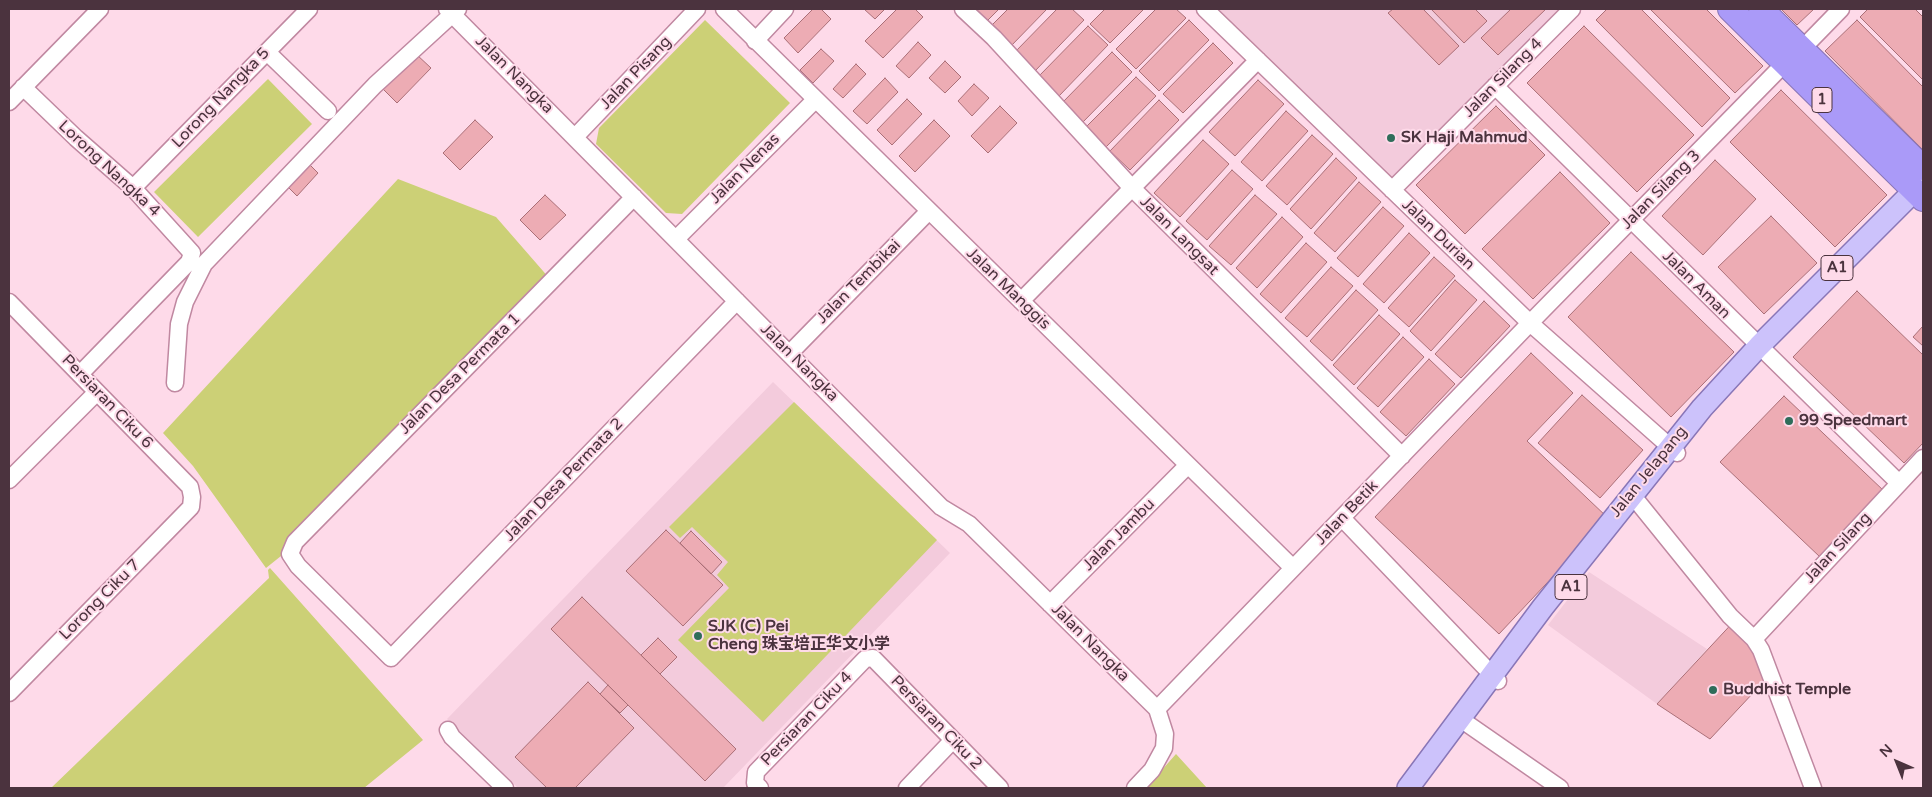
<!DOCTYPE html>
<html>
<head>
<meta charset="utf-8">
<style>
  body { margin:0 }
  #map { position:relative; width:1932px; height:797px; overflow:hidden; background:#fedae9; font-family:"Varela Round",sans-serif }
  canvas { display:block }
  .frame { position:absolute; inset:0; border:10px solid #4b333e; pointer-events:none }
  .north { position:absolute; left:1872px; top:737px; width:50px; height:50px; -webkit-text-stroke:4px #fedae9; paint-order:stroke; rotate:316deg; font-size:14px; font-weight:700; line-height:20px; text-align:center; color:#4b333e }
  .north::after { content:''; display:block; margin:auto; width:18px; height:22px; background:#4b333e; clip-path:polygon(50% 0,100% 100%,50% 72%,0 100%) }
</style>
</head>
<body>
<div id="map">
<canvas width="1932" height="797"></canvas>
<div class="frame"></div>
<div class="north">N</div>
</div>
<script>
const ctx = document.querySelector('canvas').getContext('2d');
ctx.lineJoin = 'round';
function fill(path, color) { ctx.fillStyle = color; ctx.fill(path, 'evenodd'); }
const shape = rows => new Path2D(rows.map(r => 'M' + r).join(''));
function stroke(path, color, width, dash) { ctx.strokeStyle = color; ctx.lineWidth = width; ctx.lineCap = dash ? 'butt' : 'round'; ctx.setLineDash(dash || []); ctx.stroke(path); }
function label(font, color, halo, rows, align = 'center') {
  ctx.font = font + ' "Varela Round","Noto Sans SC",sans-serif'; ctx.lineWidth = 4; ctx.setLineDash([]); ctx.textBaseline = 'middle'; ctx.strokeStyle = halo; ctx.fillStyle = color; for (const [text, x, y, turn = 0] of rows) {
    ctx.save(); ctx.translate(x, y); ctx.rotate((+turn || 0) * Math.PI / 180); ctx.textAlign = isNaN(turn) ? turn : align; if (halo) ctx.strokeText(text, 0, 0); ctx.fillText(text, 0, 0); ctx.restore();
  }
}
const built = shape([
  [1207,9,1572,9,1392,190],
  [773,382,950,553,723,788,518,788,447,719],
  [1589,572,1707,649,1657,704,1548,625]
]);
const green = shape([
  [705,20,790,103,682,214,666,213,596,144,599,128],
  [268,79,312,124,198,237,154,192],
  [398,179,496,217,550,279,291,548,266,568,193,466,163,433],
  [794,402,937,540,763,722,678,640,729,588,717,575,728,562,692,527,680,538,669,527],
  [270,568,423,740,364,788,51,788,269,578,268,570],
  [1176,754,1207,788,1146,788]
]);
const building = shape([
  [813,9,821,9,831,19,798,53,784,38,813,9],
  [864,9,885,9,875,19,864,9],
  [897,9,915,9,923,17,883,58,865,41,897,9],
  [971,9,999,9,985,23,971,9],
  [1008,9,1047,9,1010,47,990,27,1008,9],
  [1057,9,1072,9,1084,20,1035,71,1015,52,1057,9],
  [1105,9,1144,9,1110,43,1090,24,1105,9],
  [1156,9,1176,9,1186,18,1136,69,1116,49,1156,9],
  [1393,9,1423,9,1459,46,1439,65,1388,13,1393,9],
  [1431,9,1475,9,1487,21,1464,43,1431,9],
  [1511,9,1546,9,1498,55,1481,38,1511,9],
  [1607,9,1641,9,1730,98,1702,127,1596,20,1607,9],
  [1650,9,1706,9,1763,66,1735,93,1650,9],
  [1781,9,1814,9,1797,25,1781,9],
  [1868,9,1915,9,1923,17,1923,80,1860,17,1868,9],
  [1189,20,1209,40,1159,91,1139,71,1189,20],
  [1857,20,1923,87,1923,150,1825,51,1857,20],
  [1088,26,1108,45,1059,96,1039,76,1088,26],
  [1584,26,1694,135,1637,192,1527,83,1584,26],
  [918,42,931,55,909,78,896,66,918,42],
  [1213,43,1233,63,1183,113,1163,94,1213,43],
  [821,49,834,61,813,83,800,70,821,49],
  [1112,52,1132,72,1082,123,1062,103,1112,52],
  [416,54,431,68,397,103,383,89,416,54],
  [945,61,961,77,945,93,929,78,945,61],
  [856,64,866,74,843,98,833,89,856,64],
  [1136,77,1156,96,1106,147,1086,127,1136,77],
  [885,78,898,92,867,124,853,111,885,78],
  [1258,80,1284,104,1235,156,1209,132,1258,80],
  [974,84,989,98,972,116,958,101,974,84],
  [1781,90,1887,195,1835,247,1730,142,1781,90],
  [907,99,922,114,892,145,877,130,907,99],
  [1159,100,1179,120,1130,170,1110,151,1159,100],
  [1000,106,1017,123,988,153,971,136,1000,106],
  [1496,106,1545,155,1465,234,1416,185,1496,106],
  [1286,111,1308,131,1262,181,1241,162,1286,111],
  [475,120,493,137,460,170,443,153,475,120],
  [934,120,950,136,915,172,899,156,934,120],
  [1312,135,1333,154,1287,205,1266,186,1312,135],
  [1203,140,1229,164,1180,217,1154,193,1203,140],
  [1336,158,1357,178,1311,229,1290,209,1336,158],
  [1715,160,1756,199,1703,255,1662,216,1715,160],
  [306,161,318,173,297,196,284,183,306,161],
  [1232,170,1253,189,1207,240,1186,221,1232,170],
  [1560,172,1610,223,1533,299,1482,249,1560,172],
  [1359,182,1381,202,1335,252,1314,233,1359,182],
  [545,195,566,215,540,240,520,220,545,195],
  [1255,195,1277,214,1231,265,1209,246,1255,195],
  [1383,207,1404,226,1358,277,1337,258,1383,207],
  [1771,216,1817,263,1764,314,1718,267,1771,216],
  [1282,217,1303,237,1257,288,1236,268,1282,217],
  [1409,233,1430,253,1384,303,1363,284,1409,233],
  [1306,243,1327,262,1281,313,1260,294,1306,243],
  [1631,252,1734,352,1671,417,1568,317,1631,252],
  [1434,257,1455,276,1409,327,1388,308,1434,257],
  [1331,267,1353,286,1307,337,1285,318,1331,267],
  [1455,280,1477,300,1431,351,1410,331,1455,280],
  [1356,290,1378,310,1332,361,1310,341,1356,290],
  [1857,291,1923,355,1923,443,1904,463,1793,357,1857,291],
  [1484,301,1510,326,1461,378,1435,354,1484,301],
  [1379,315,1400,334,1354,385,1333,365,1379,315],
  [1923,326,1923,346,1913,337,1923,326],
  [1403,337,1424,357,1378,407,1357,388,1403,337],
  [1531,353,1573,393,1527,441,1608,518,1499,634,1375,517,1531,353],
  [1429,359,1455,384,1406,436,1380,412,1429,359],
  [1582,395,1643,450,1600,498,1538,443,1582,395],
  [1784,396,1884,491,1820,557,1720,462,1784,396],
  [666,530,723,585,683,626,626,571,666,530],
  [691,531,722,562,711,574,680,543,691,531],
  [582,597,736,749,705,781,551,629,582,597],
  [1738,617,1769,676,1710,739,1657,704,1738,617],
  [658,638,677,657,660,674,641,655,658,638],
  [588,682,634,728,575,788,547,788,515,757,588,682],
  [608,685,628,705,620,713,600,694,608,685]
]);
const minor = shape([
  [447,9,941,507,969,524,1157,709,1165,734,1164,748,1152,770,1135,788],
  [724,9,1293,568],
  [963,9,994,38,1132,188,1402,456],
  [1205,9,1530,323,1677,453],
  [755,41,785,9],
  [1802,49,1841,9],
  [267,52,328,111],
  [1495,86,1899,483],
  [23,87,76,138,133,188,192,253,189,262,80,374],
  [9,102,100,9],
  [575,137,697,9],
  [133,188,309,9],
  [1392,190,1572,9],
  [634,197,295,542,290,554,298,566,391,658,737,301],
  [676,239,815,100],
  [1021,301,1258,60],
  [9,302,190,487,192,497,191,507,9,693],
  [789,354,929,211],
  [175,383,179,324,185,302,204,264,375,85,458,9],
  [9,480,97,392],
  [1637,501,1730,616,1754,639,1761,650,1813,788],
  [1342,518,1498,681],
  [1050,604,1188,465],
  [1754,639,1923,458],
  [1157,709,1530,323,1785,63],
  [1459,718,1560,788],
  [448,730,452,737,505,788],
  [760,788,755,783,756,772,865,659,873,658,1000,788],
  [907,788,953,740]
]);
const major = shape([
  [1408,788,1543,607,1702,408,1759,346,1915,190,1923,186]
]);
const highway = shape([
  [1730,9,1923,199],
  [1761,9,1923,168]
]);
const markers = [
  [1391,138,5,"#2f6d5a"],
  [1789,421,5,"#2f6d5a"],
  [698,636,5,"#2f6d5a"],
  [1713,690,5,"#2f6d5a"]
];
const shields = [
  [1822,100,20],
  [1837,268,32],
  [1571,587,32]
];
const shieldNames = [
  ["1",1822,100],
  ["A1",1837,268],
  ["A1",1571,587]
];
const streetNames = [
  ["Jalan Pisang",636,73,-46],
  ["Jalan Nangka",514,75,45],
  ["Jalan Silang 4",1503,78,-45],
  ["Lorong Nangka 5",221,98,-46],
  ["Lorong Nangka 4",109,169,43],
  ["Jalan Nenas",745,169,-45],
  ["Jalan Silang 3",1661,190,-45],
  ["Jalan Durian",1438,235,44],
  ["Jalan Langsat",1179,236,45],
  ["Jalan Tembikai",859,282,-45],
  ["Jalan Aman",1696,285,45],
  ["Jalan Manggis",1008,289,44],
  ["Jalan Nangka",799,363,45],
  ["Jalan Desa Permata 1",460,374,-45],
  ["Persiaran Ciku 6",107,402,46],
  ["Jalan Jelapang",1649,472,-51],
  ["Jalan Desa Permata 2",564,480,-46],
  ["Jalan Betik",1347,513,-46],
  ["Jalan Jambu",1119,535,-45],
  ["Jalan Silang",1838,548,-47],
  ["Lorong Ciku 7",100,600,-45],
  ["Jalan Nangka",1090,643,45],
  ["Persiaran Ciku 4",807,719,-46],
  ["Persiaran Ciku 2",936,723,46]
];
const poiNames = [
  ["SK Haji Mahmud",1401,138],
  ["99 Speedmart",1799,421],
  ["SJK (C) Pei",708,627],
  ["Cheng 珠宝培正华文小学",708,645],
  ["Buddhist Temple",1723,690]
];
fill(built, '#f3cbdc');
fill(green, '#ccd076');
fill(building, '#edacb4');
stroke(building, '#aa6f77', 1);
stroke(minor, '#c088a1', 19);
stroke(major, '#8976b7', 24);
stroke(highway, '#8976b7', 26);
stroke(minor, '#fff', 16);
stroke(major, '#ccc2fb', 21);
stroke(highway, '#aa9af8', 24);
for (const [x, y, r, color] of markers) { const dot = new Path2D(); dot.arc(x, y, r, 0, 2 * Math.PI); ctx.fillStyle = color; ctx.fill(dot); stroke(dot, '#fedae9', 2); }
for (const [x, y, w] of shields) { const box = new Path2D(); box.roundRect(x - w / 2, y - 12.5, w, 25, 4); ctx.fillStyle = '#fedae9'; ctx.fill(box); stroke(box, '#4b333e', 1); }
label('bold 15px', '#4b333e', null, shieldNames);
label('16px', '#4b333e', '#fedae9', streetNames);
label('bold 16px', '#4b333e', '#fedae9', poiNames, 'left');
</script>
</body>
</html>
